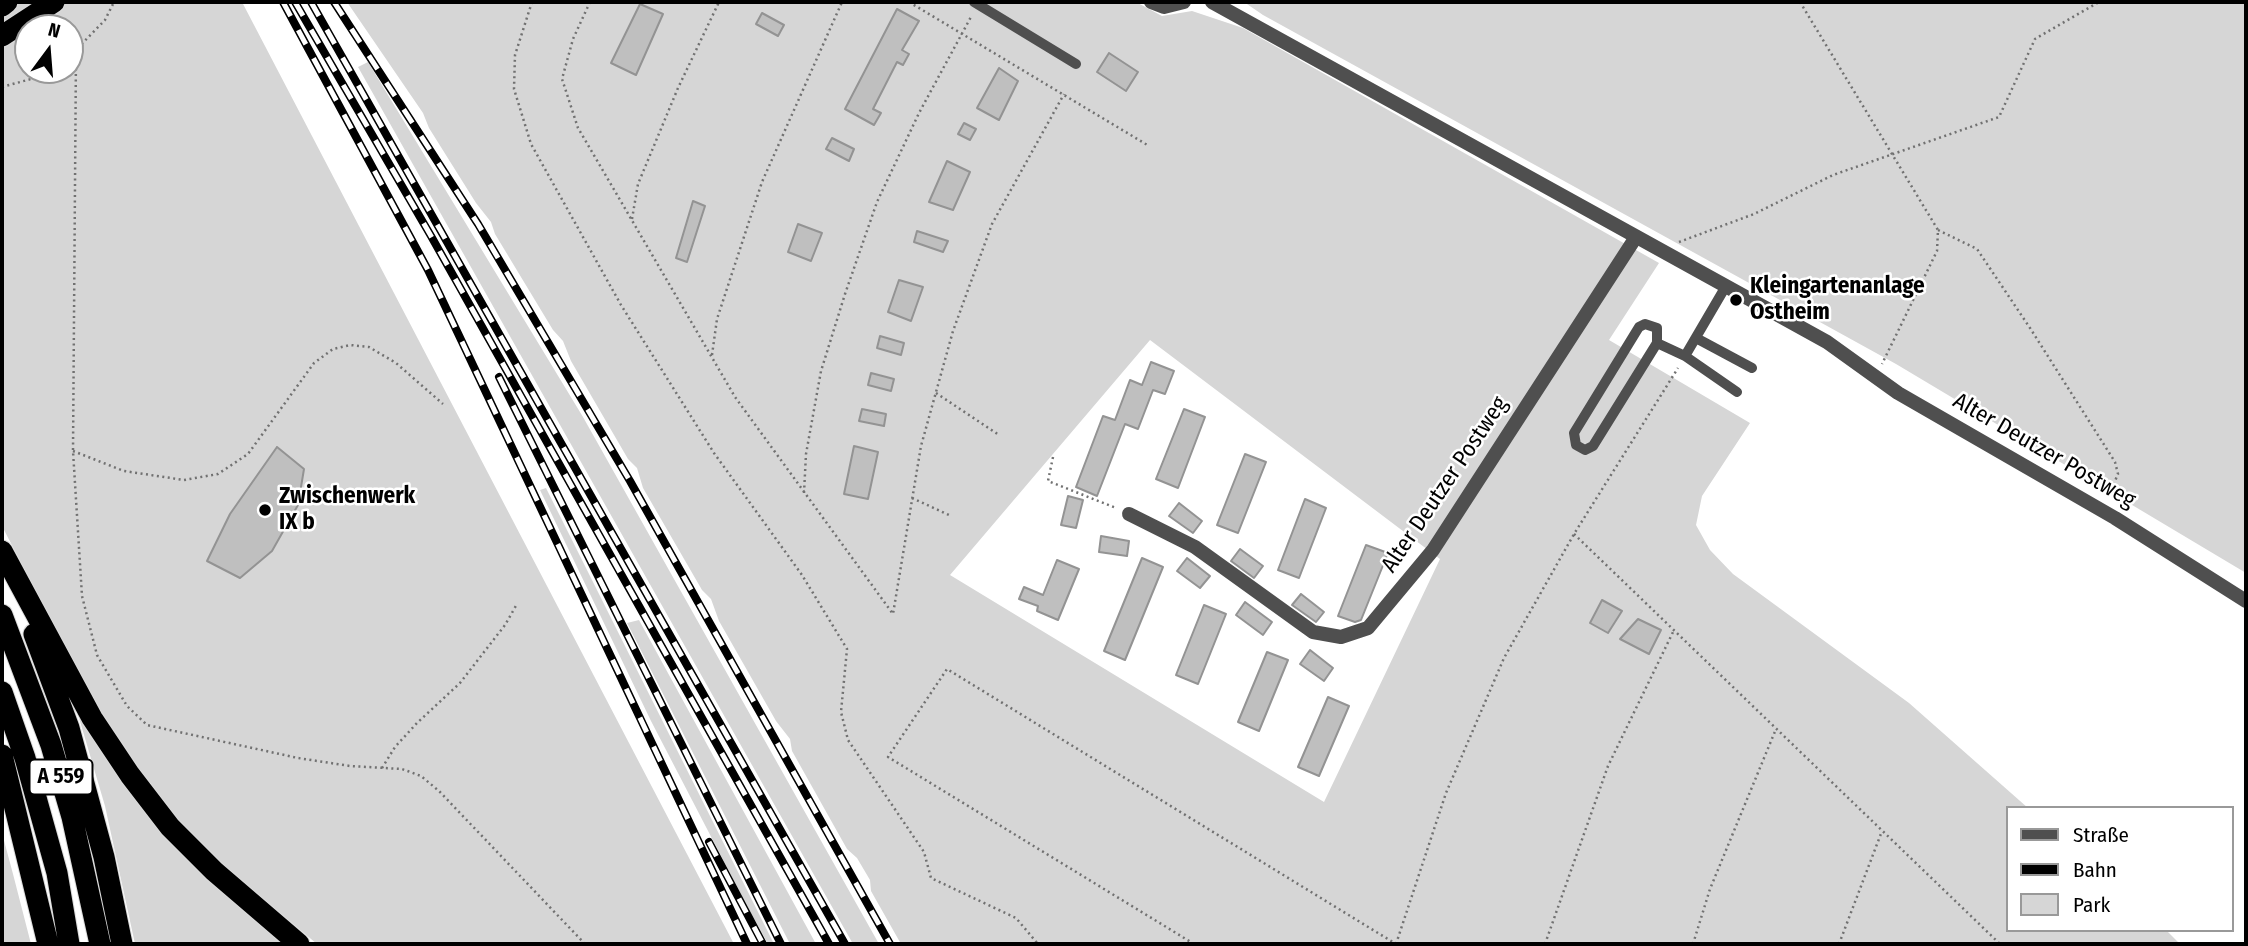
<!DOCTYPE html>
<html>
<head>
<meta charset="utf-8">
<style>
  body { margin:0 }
  #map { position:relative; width:2248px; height:946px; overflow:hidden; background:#fff; font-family:"Fira Sans Condensed",sans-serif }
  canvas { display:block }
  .frame { position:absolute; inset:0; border:4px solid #000; pointer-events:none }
  .legend { position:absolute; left:2006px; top:806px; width:228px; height:126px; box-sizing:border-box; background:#fff; border:2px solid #999; margin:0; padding:9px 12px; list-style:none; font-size:21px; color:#000 }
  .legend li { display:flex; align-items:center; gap:14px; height:35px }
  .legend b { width:35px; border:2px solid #999 }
  .north { position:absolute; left:14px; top:14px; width:70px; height:70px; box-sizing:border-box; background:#fff; border:2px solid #999; border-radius:50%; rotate:16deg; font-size:19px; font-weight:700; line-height:28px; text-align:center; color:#000 }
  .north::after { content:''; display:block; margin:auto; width:24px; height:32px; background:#000; clip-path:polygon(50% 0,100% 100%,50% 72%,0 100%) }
</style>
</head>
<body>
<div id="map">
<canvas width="2248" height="946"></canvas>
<div class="frame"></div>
<ul class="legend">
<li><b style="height:9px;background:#4f4f4f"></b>Straße</li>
<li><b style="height:9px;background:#000"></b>Bahn</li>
<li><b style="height:19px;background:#d6d6d6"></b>Park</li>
</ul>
<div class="north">N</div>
</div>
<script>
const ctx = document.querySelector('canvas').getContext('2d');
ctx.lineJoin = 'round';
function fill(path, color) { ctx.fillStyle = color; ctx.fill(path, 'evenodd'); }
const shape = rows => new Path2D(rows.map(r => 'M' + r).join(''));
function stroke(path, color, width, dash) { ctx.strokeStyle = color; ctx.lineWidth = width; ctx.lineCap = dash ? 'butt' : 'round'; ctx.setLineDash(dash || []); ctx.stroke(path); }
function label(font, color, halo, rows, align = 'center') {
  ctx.font = font + ' "Fira Sans Condensed",sans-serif'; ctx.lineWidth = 5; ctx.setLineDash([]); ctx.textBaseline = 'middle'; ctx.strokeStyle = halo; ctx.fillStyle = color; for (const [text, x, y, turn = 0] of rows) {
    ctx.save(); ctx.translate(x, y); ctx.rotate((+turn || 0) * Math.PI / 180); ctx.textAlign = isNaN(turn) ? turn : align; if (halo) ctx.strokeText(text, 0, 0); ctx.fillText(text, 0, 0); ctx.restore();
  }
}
const green = shape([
  [2,2,242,2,734,944,317,944,219,862,177,819,136,769,99,714,2,526],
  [28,28,70,28,70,70,28,70],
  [347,2,1136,2,1162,16,1192,11,1243,28,1659,263,1609,340,1750,423,1702,496,1696,525,1710,550,1733,574,1909,703,2028,808,2008,808,2008,930,2166,930,2180,944,901,944,871,891,870,880,857,858,847,849,792,751,790,739,776,721,719,621,711,599,702,590,643,488,637,468,628,459,571,361,563,341,553,330,495,234,491,222,476,203,429,128,423,113],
  [1150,340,1440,559,1324,802,950,575],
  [1244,2,2246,2,2246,573,1896,364,1263,15],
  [368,62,583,417,879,944,853,944,358,67],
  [546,488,774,944,768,944,747,906,651,721,540,490],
  [639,620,816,944,790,944,627,623],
  [79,718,122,778,287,944,135,944,105,806],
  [2,833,13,874,31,944,2,944]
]);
const building = shape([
  [640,4,663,14,636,75,611,63,640,4],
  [897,9,919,21,902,50,909,54,903,65,897,62,873,109,881,113,874,125,845,109,897,9],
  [762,13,784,25,778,36,756,24,762,13],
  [1109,53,1138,72,1126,91,1097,72,1109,53],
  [999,68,1018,81,999,120,977,108,999,68],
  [964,123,976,129,970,140,958,134,964,123],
  [832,138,854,149,849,161,826,149,832,138],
  [947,161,970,172,953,210,929,202,947,161],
  [693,201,705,206,687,262,676,258,693,201],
  [798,224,822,233,811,261,788,252,798,224],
  [917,231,948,241,943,252,914,242,917,231],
  [899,280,923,287,911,321,888,312,899,280],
  [880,336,904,343,901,355,877,348,880,336],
  [1151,362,1174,371,1165,394,1153,390,1138,429,1125,424,1097,496,1076,487,1103,416,1115,420,1130,380,1142,385,1151,362],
  [871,373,894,379,891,391,868,385,871,373],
  [862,409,886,414,884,426,859,421,862,409],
  [1184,409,1205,417,1178,488,1156,479,1184,409],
  [854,446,878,452,868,499,844,494,854,446],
  [277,447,304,469,298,505,272,551,240,578,207,561,230,514,277,447],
  [1245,454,1266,462,1238,533,1217,525,1245,454],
  [1068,496,1083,500,1076,528,1061,525,1068,496],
  [1305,499,1326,508,1299,578,1278,570,1305,499],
  [1179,503,1202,521,1193,533,1169,516,1179,503],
  [1101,536,1129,541,1127,556,1099,552,1101,536],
  [1366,545,1388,553,1361,620,1355,622,1338,616,1366,545],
  [1240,549,1263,566,1254,578,1231,561,1240,549],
  [1142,558,1163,567,1125,660,1104,651,1142,558],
  [1187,558,1210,576,1200,588,1177,571,1187,558],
  [1057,560,1079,569,1058,620,1037,611,1038,606,1019,599,1024,587,1043,595,1057,560],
  [1301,594,1324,612,1316,622,1292,605,1301,594],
  [1602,600,1622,611,1608,633,1590,623,1602,600],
  [1245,602,1272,622,1263,635,1236,615,1245,602],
  [1204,605,1226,614,1198,684,1176,675,1204,605],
  [1638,619,1661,630,1649,654,1620,639,1638,619],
  [1310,650,1333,668,1324,681,1300,664,1310,650],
  [1267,652,1288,660,1259,731,1238,722,1267,652],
  [1328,697,1349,706,1319,776,1298,767,1328,697]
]);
const path = shape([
  [532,2,515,55,514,89,531,144,621,305,714,453,802,575,847,649,841,712,848,740,924,852,931,878,1016,918,1038,944],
  [590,2,573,39,562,79,578,128,735,397,893,614,921,446,953,331,992,224,1064,94],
  [909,2,1149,146],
  [1800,2,1938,230,1937,251,1882,364],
  [76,52,73,451,82,596,97,655,127,706,147,725,298,758,350,766,402,769,421,776,439,791,585,944],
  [70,56,105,20,114,2],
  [2,87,31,79,46,70],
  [632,219,638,184,678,88,719,2],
  [1938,230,1977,249,2030,328,2115,462,2118,474,2108,497],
  [1679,242,1754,214,1833,175,1999,117,2035,39,2099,2],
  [712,355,717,319,762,182,842,2],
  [936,393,999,435],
  [73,451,124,471,184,480,218,474,248,454,314,363,333,349,350,345,369,347,396,363,443,404],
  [1053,457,1048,481,1116,508],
  [804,493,806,454,821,371,845,294,877,202,919,113,972,15],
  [912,498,949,515],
  [1574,534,2000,944],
  [382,768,395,747,417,723,460,683,505,625,517,604],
  [1194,944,888,757,947,669,1396,944],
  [1396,944,1446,793,1504,658,1574,534,1678,368],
  [1545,944,1608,766,1674,630],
  [1693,944,1710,889,1776,729],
  [1839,944,1882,831]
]);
const service = shape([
  [974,2,1076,64],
  [1696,338,1752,368],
  [1657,343,1657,328,1645,324,1639,327,1574,433,1576,445,1585,450,1593,446,1657,343,1685,356,1737,392],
  [1685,356,1726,286]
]);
const minor = shape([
  [1129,514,1195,547,1313,632,1341,637,1368,628,1433,550,1636,237]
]);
const tertiary = shape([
  [1151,2,1164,7,1184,2],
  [1212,2,1827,342,1898,393,2115,518,2246,601]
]);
const motorway = shape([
  [2,6,7,2],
  [2,36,54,2],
  [2,551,92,718,130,775,170,827,214,871,299,944],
  [2,615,51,745,72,817,100,944],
  [34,634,69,728,104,857,122,944],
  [2,692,25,758,57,873,69,944],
  [2,755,48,944]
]);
const rail = shape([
  [283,2,428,270,747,944],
  [295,2,431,236,829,944],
  [311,2,845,944],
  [334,2,478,224,630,481,890,944],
  [499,377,781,944],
  [709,842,763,944]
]);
const markers = [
  [1736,300,7,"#000"],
  [265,510,7,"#000"]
];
const shields = [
  [61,777,63]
];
const shieldNames = [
  ["A 559",61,777]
];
const poiNames = [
  ["Kleingartenanlage",1750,287],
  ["Ostheim",1750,313],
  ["Zwischenwerk",279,497],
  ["IX b",279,523]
];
const streetNames = [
  ["Alter Deutzer Postweg",2044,451,30],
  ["Alter Deutzer Postweg",1445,485,-56]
];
fill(green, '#d6d6d6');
fill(building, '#bfbfbf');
stroke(building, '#939393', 2);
stroke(motorway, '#dbdbdb', 23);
stroke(path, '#717171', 2.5, [2, 3.5]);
stroke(service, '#4f4f4f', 10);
stroke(minor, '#4f4f4f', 14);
stroke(tertiary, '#4f4f4f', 14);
stroke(motorway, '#000', 21);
stroke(rail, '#000', 8);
stroke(rail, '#fff', 5, [16]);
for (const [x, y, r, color] of markers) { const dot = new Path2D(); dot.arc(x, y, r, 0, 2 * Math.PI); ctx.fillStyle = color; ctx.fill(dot); stroke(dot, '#fff', 2.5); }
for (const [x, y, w] of shields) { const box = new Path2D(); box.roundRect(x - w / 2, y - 17.5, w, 35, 5); ctx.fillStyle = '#fff'; ctx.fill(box); stroke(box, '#000', 2); }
label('bold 21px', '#000', null, shieldNames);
label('bold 23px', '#000', '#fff', poiNames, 'left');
label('23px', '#000', '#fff', streetNames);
</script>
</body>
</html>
